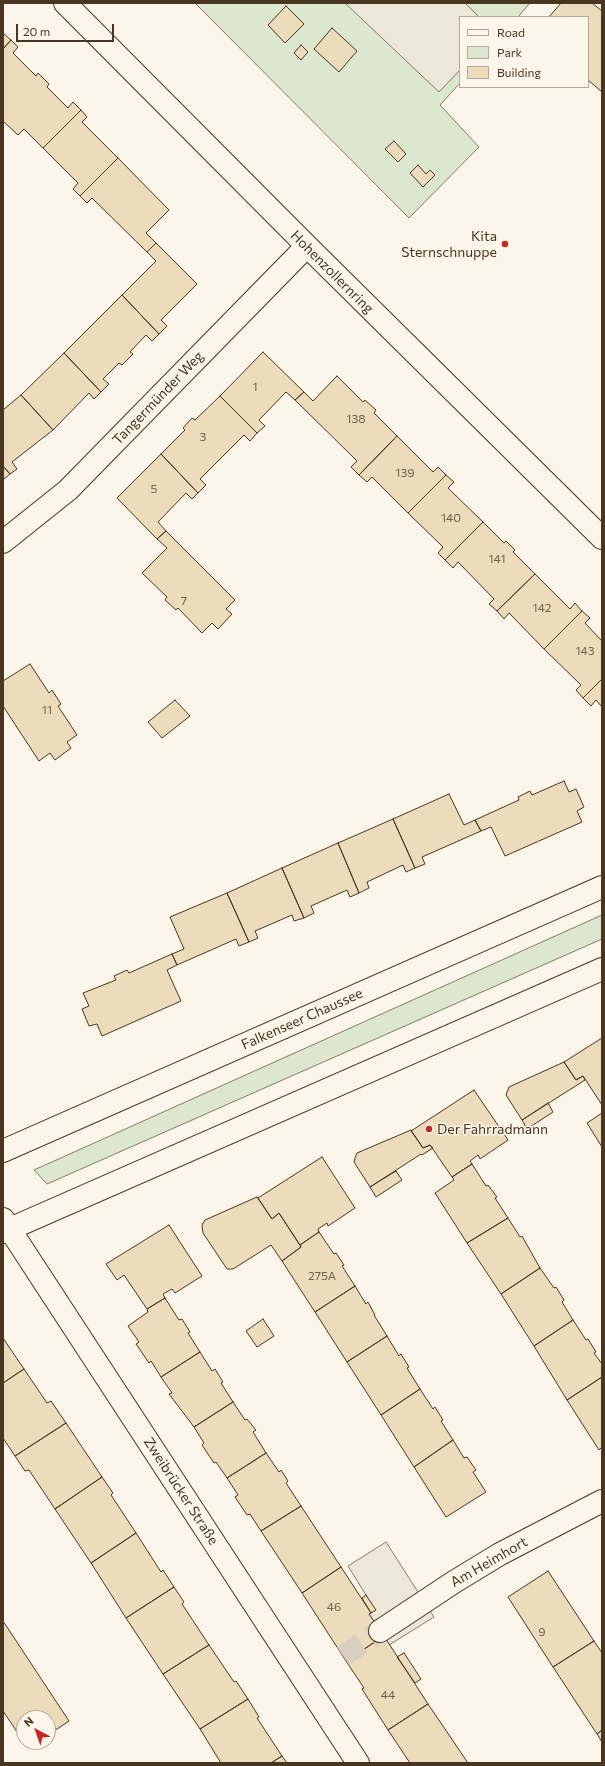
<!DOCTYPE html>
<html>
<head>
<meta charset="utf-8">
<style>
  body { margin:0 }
  #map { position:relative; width:605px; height:1766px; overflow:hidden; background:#fbf6e9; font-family:Commissioner,sans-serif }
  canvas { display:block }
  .frame { position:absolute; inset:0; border:4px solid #4a3520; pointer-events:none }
  .legend { position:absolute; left:459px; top:16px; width:130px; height:72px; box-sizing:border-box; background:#fbf6e9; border:1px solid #b4a999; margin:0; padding:5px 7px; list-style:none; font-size:12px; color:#4a3520 }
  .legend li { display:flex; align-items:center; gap:8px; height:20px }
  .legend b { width:20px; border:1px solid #b4a999 }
  .north { position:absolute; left:16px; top:1710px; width:40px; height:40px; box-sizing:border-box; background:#fbf6e9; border:1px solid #b4a999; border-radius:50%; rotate:319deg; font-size:11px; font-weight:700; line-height:16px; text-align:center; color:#4a3520 }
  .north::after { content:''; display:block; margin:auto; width:14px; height:18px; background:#c62828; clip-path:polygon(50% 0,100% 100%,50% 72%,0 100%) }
  .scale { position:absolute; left:16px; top:24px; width:98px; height:18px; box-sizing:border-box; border:2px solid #4a3520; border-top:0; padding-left:5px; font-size:12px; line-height:14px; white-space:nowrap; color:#4a3520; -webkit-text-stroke:3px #fbf6e9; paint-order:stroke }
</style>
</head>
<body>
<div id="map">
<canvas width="605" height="1766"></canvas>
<div class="frame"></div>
<ul class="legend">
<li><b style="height:5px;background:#fbf6e9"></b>Road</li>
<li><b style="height:11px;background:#dce7d0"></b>Park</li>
<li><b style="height:11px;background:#ecdcbc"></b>Building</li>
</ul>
<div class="north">N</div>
<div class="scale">20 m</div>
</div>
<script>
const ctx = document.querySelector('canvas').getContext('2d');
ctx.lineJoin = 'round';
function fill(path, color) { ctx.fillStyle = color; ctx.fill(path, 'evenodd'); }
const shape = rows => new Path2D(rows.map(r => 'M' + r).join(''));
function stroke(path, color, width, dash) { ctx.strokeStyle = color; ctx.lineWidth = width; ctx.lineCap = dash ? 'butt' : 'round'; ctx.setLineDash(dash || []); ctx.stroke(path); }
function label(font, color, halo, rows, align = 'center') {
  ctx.font = font + ' Commissioner,sans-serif'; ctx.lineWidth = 3; ctx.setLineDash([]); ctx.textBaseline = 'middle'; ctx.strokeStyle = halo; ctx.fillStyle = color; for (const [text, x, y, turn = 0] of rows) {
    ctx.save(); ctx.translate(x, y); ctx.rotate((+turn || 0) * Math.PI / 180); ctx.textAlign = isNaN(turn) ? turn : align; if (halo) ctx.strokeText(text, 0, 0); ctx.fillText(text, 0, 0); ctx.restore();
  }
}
const green = shape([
  [195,3,530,3,518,17,460,17,460,83,440,105,479,147,409,218,195,3],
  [602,915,602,939,47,1184,34,1170,602,915]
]);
const parking = shape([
  [345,3,465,3,479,17,460,17,460,70,439,92,345,3],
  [386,1542,434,1617,389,1645,369,1614,371,1613,366,1595,348,1566,386,1542]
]);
const building = shape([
  [561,3,592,3,602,11,602,92,588,80,588,17,549,17,561,3],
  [286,6,304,24,285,43,268,25,286,6],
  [332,28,357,51,339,72,314,49,332,28],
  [3,33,11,40,3,49,3,33],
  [11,40,18,47,13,53,36,76,38,73,49,84,47,87,68,108,73,102,81,110,43,148,24,129,18,135,3,121,3,49,11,40],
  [301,45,308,52,301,60,294,53,301,45],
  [81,110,87,117,82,122,118,158,80,196,73,189,78,183,43,148,81,110],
  [394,141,406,154,398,162,385,149,394,141],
  [118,158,169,210,146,233,156,243,147,252,92,198,87,203,80,196,118,158],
  [418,165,426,174,430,170,435,175,423,187,410,173,418,165],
  [156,243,197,284,161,320,167,326,159,334,122,295,156,261,147,252,156,243],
  [122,295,159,334,152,341,146,335,130,352,133,354,122,365,119,363,103,379,109,384,101,392,64,353,122,295],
  [263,352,304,392,295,400,286,392,259,420,265,426,257,433,220,396,263,352],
  [64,353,101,392,94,399,89,393,53,430,21,395,64,353],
  [337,376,363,402,365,400,376,410,374,413,397,436,359,475,351,467,357,461,295,400,304,392,313,401,337,376],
  [21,395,53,430,12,462,17,469,10,474,3,466,3,410,21,395],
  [220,396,257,433,250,441,244,435,200,479,206,485,198,493,161,454,185,430,183,428,192,418,195,420,220,396],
  [397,436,433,472,438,467,446,475,408,513,372,477,367,482,359,475,397,436],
  [161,454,198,493,192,499,186,493,158,522,166,531,157,539,117,498,161,454],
  [3,466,10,474,3,480,3,466],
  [446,475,454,482,448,488,483,522,445,560,438,553,443,547,408,513,446,475],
  [483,522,504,543,506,541,515,550,513,552,535,574,497,611,489,604,494,599,458,562,453,568,445,560,483,522],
  [166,531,235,600,226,609,232,614,218,629,212,623,202,633,178,608,176,610,165,600,167,597,142,573,167,548,157,539,166,531],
  [535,574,570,609,575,603,582,611,544,649,509,613,504,619,497,611,535,574],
  [582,611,590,618,585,623,602,641,602,679,583,698,576,690,581,685,544,649,582,611],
  [30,664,49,693,52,690,61,704,58,706,77,735,67,742,71,748,55,760,50,753,39,761,3,706,3,681,30,664],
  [602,679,602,707,596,700,591,706,583,698,602,679],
  [175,700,190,716,162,738,148,722,175,700],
  [564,781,569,792,576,789,584,807,577,811,582,822,505,856,491,827,481,831,475,820,519,800,518,797,530,791,532,795,564,781],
  [449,794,464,825,475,820,481,831,422,857,425,864,415,868,393,819,449,794],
  [393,819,415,868,406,872,403,865,367,882,369,888,359,893,338,843,393,819],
  [338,843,359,893,350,897,347,890,311,906,314,913,304,918,282,868,338,843],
  [282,868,304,918,294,921,292,915,255,931,258,938,249,942,227,893,282,868],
  [227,893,249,942,239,946,236,939,177,965,172,954,184,949,170,917,227,893],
  [172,954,177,965,167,970,181,1001,102,1036,97,1024,89,1026,82,1009,89,1006,83,993,116,980,114,976,127,970,129,973,172,954],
  [602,1038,602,1105,583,1076,576,1080,564,1062,602,1038],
  [564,1062,576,1080,583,1076,585,1080,522,1120,506,1095,509,1087,564,1062],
  [474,1090,508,1140,480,1159,478,1155,470,1161,472,1164,452,1177,430,1145,423,1148,411,1131,474,1090],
  [548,1103,553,1112,527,1129,522,1120,548,1103],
  [602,1113,602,1147,587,1123,602,1113],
  [411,1130,423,1148,430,1145,433,1148,422,1155,421,1154,370,1187,354,1162,355,1158,357,1153,411,1130],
  [322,1157,355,1208,328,1226,327,1223,318,1229,319,1232,300,1245,279,1213,272,1219,258,1198,322,1157],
  [472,1164,486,1186,488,1185,497,1197,495,1198,508,1218,467,1243,435,1193,454,1180,452,1177,472,1164],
  [396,1171,402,1180,376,1197,370,1187,396,1171],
  [257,1197,272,1219,279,1213,301,1247,282,1261,271,1245,233,1269,227,1269,203,1233,202,1225,205,1220,257,1197],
  [508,1218,520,1237,522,1236,540,1268,501,1294,467,1243,508,1218],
  [169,1225,202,1276,175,1293,172,1289,163,1294,165,1298,147,1309,124,1275,117,1280,106,1264,169,1225],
  [319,1232,334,1254,336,1253,344,1265,342,1266,355,1286,315,1312,282,1261,301,1247,300,1245,319,1232],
  [540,1268,554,1288,556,1287,564,1300,562,1302,573,1320,534,1346,501,1294,540,1268],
  [355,1286,366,1304,368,1302,375,1315,374,1315,387,1336,347,1362,315,1312,355,1286],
  [165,1298,179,1320,182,1319,190,1332,188,1333,200,1352,161,1377,151,1361,149,1363,136,1344,139,1342,128,1326,148,1312,147,1309,165,1298],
  [263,1319,274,1336,257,1347,246,1331,263,1319],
  [573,1320,586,1340,588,1339,596,1352,594,1353,602,1364,602,1377,567,1400,534,1346,573,1320],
  [387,1336,399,1356,401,1354,409,1367,407,1368,420,1389,381,1415,347,1362,387,1336],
  [3,1338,24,1369,3,1383,3,1338],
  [200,1352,212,1371,215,1369,223,1382,221,1383,233,1402,194,1427,169,1394,172,1393,161,1377,200,1352],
  [24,1369,47,1403,51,1401,66,1423,15,1456,3,1438,3,1383,24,1369],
  [602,1377,602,1447,599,1450,567,1400,602,1377],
  [420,1389,433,1409,435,1407,443,1420,441,1421,453,1440,414,1467,381,1415,420,1389],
  [233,1402,245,1420,247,1419,256,1430,253,1432,266,1453,227,1478,216,1462,214,1463,202,1445,204,1443,194,1427,233,1402],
  [66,1423,102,1477,55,1509,29,1470,25,1471,15,1456,66,1423],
  [453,1440,464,1458,467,1457,476,1470,473,1472,486,1492,446,1517,414,1467,453,1440],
  [266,1453,279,1472,281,1470,288,1481,286,1483,301,1506,261,1531,250,1514,247,1515,235,1497,238,1495,227,1478,266,1453],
  [102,1477,113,1493,111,1495,136,1533,91,1563,55,1509,102,1477],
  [301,1506,341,1567,302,1593,261,1531,301,1506],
  [136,1533,161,1572,163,1570,174,1587,126,1618,91,1563,136,1533],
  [341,1567,371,1613,369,1614,384,1636,346,1661,302,1593,341,1567],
  [548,1571,594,1641,553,1667,508,1597,548,1571],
  [174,1587,184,1602,182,1604,209,1645,163,1674,126,1618,174,1587],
  [366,1595,376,1610,371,1613,362,1598,366,1595],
  [3,1621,69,1721,48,1735,48,1718,24,1718,24,1742,37,1742,28,1748,3,1711,3,1621],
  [384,1636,428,1704,388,1730,362,1689,364,1688,346,1661,384,1636],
  [594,1641,602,1653,602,1730,597,1734,553,1667,594,1641],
  [209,1645,234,1682,236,1681,248,1699,200,1729,163,1674,209,1645],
  [404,1653,421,1679,415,1683,397,1657,404,1653],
  [248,1699,259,1717,257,1718,282,1756,271,1763,221,1763,200,1729,248,1699],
  [428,1704,468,1763,410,1763,388,1730,428,1704],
  [602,1730,602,1742,597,1734,602,1730],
  [282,1756,287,1763,271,1763,282,1756]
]);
const minorTunnel = shape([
  [343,1656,380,1631]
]);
const minor = shape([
  [65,3,307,246,602,538],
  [3,542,68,490,307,246],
  [3,1219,358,1763],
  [380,1631,454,1582,500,1554,602,1501]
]);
const major = shape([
  [3,1151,602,887],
  [3,1232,602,969]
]);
const markers = [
  [505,244,4,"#c62828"],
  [429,1129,4,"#c62828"]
];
const numberNames = [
  ["1",255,387],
  ["138",356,419],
  ["3",203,437],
  ["139",405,473],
  ["5",154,489],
  ["140",451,518],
  ["141",497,559],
  ["7",184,601],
  ["142",542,608],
  ["143",585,651],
  ["11",47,710],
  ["275A",322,1276],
  ["46",334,1607],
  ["9",542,1632],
  ["44",388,1695]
];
const poiNames = [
  ["Kita",497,236],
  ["Sternschnuppe",497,252],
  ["Der Fahrradmann",437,1129,"left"]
];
const streetNames = [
  ["Hohenzollernring",332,272,45],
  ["Tangermünder Weg",158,398,-46],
  ["Falkenseer Chaussee",302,1019,-24],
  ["Zweibrücker Straße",181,1491,57],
  ["Am Heimhort",489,1562,-30]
];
fill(green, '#dce7d0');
stroke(green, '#887966', 1);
fill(parking, '#ede7d9');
stroke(parking, '#887966', 1);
fill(building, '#ecdcbc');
stroke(building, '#4a3520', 1);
stroke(minorTunnel, '#d8cfc1', 22, [22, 11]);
stroke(minor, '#4a3520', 24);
stroke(major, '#4a3520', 24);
stroke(minor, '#fbf6e9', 22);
stroke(major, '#fbf6e9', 22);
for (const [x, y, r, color] of markers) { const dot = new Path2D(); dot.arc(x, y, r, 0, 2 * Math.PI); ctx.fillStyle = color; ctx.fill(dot); stroke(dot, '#fbf6e9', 1.5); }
label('12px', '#725f47', null, numberNames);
label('14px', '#4a3520', '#fbf6e9', poiNames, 'right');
label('14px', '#4a3520', '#fbf6e9', streetNames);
</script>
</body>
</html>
